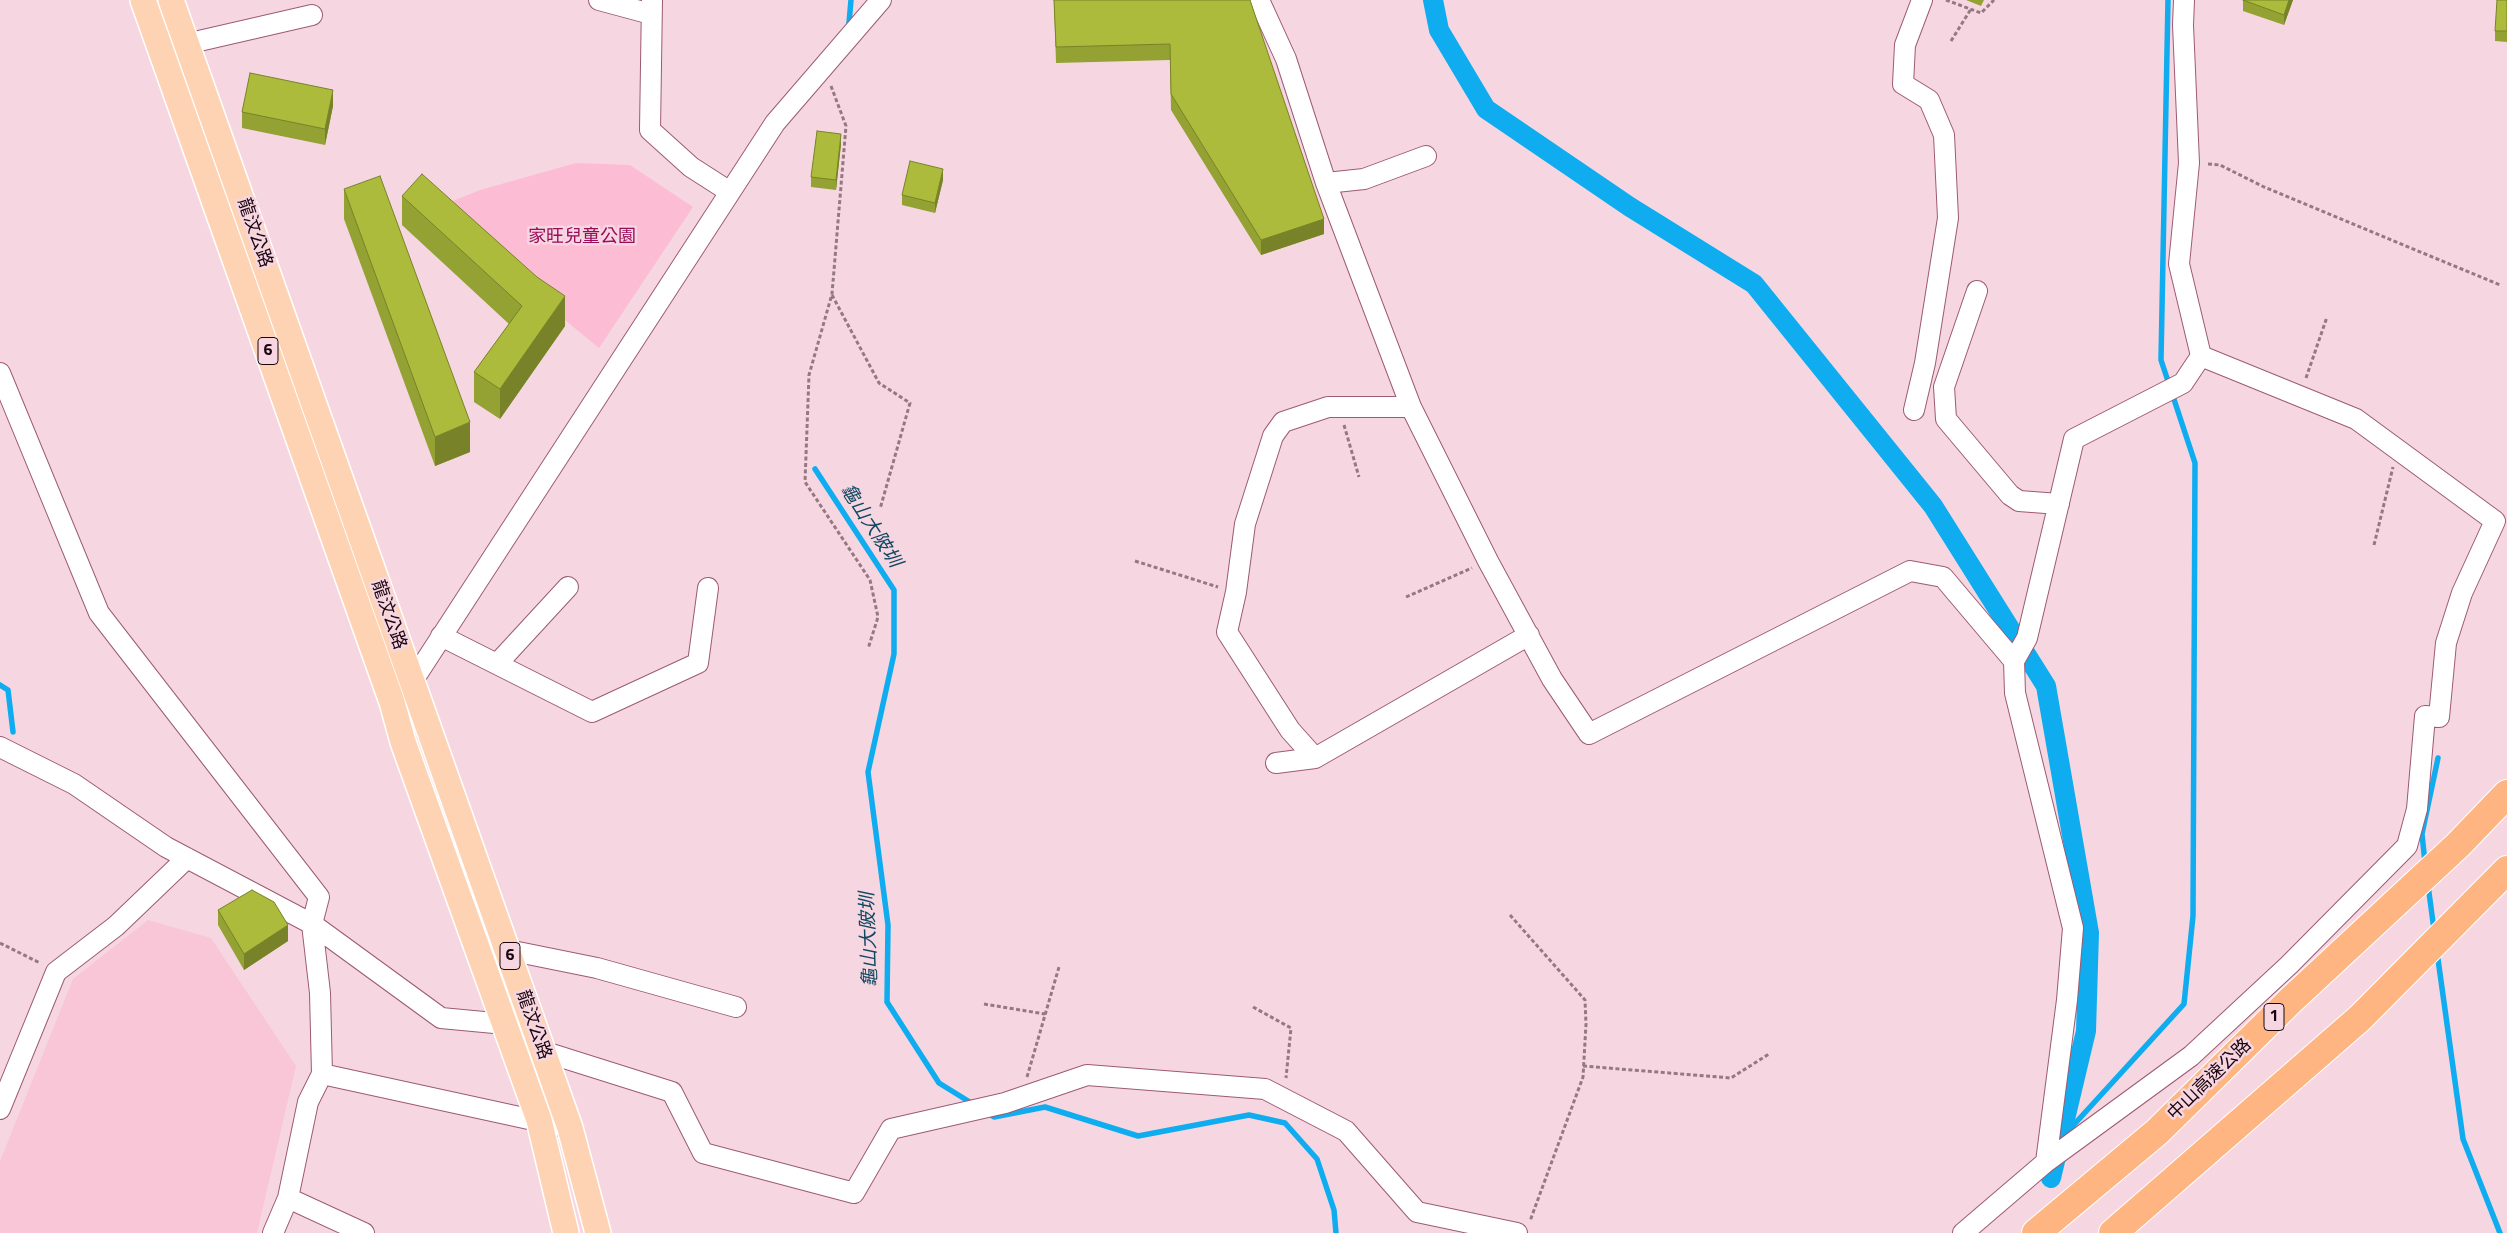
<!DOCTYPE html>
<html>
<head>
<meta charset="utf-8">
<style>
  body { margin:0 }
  canvas { display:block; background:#f6d7e1 }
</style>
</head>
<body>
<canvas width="2507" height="1233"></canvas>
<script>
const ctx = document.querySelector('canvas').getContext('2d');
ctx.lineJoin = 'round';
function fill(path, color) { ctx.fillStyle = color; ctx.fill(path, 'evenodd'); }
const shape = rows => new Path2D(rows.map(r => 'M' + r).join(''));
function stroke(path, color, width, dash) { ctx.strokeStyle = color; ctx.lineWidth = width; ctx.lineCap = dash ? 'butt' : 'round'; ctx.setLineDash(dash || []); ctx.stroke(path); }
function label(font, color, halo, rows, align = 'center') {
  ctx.font = font + ' "Titillium Web","Noto Sans TC",sans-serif'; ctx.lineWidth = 5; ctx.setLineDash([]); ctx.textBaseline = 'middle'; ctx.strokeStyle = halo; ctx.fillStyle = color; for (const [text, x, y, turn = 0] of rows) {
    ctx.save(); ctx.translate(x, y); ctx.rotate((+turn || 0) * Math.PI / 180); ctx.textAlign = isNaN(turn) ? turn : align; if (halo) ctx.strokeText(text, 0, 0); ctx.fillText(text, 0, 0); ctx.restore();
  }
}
const built = shape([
  [148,920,211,938,296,1066,257,1233,0,1233,0,1161,73,979]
]);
const green = shape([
  [576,163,630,165,693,207,599,348,457,232,433,209,480,190]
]);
const stream = shape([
  [849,23,851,0],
  [815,469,894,590,894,654,868,772,888,925,887,1002,939,1083,973,1104],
  [0,685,8,690,13,732],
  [2425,863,2422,834,2438,758],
  [2428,885,2434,930],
  [2437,952,2463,1139,2500,1233],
  [988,1113,994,1117,1045,1107,1138,1136,1249,1115,1285,1123,1317,1159,1334,1210,1336,1233],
  [2059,1141,2184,1004,2193,916,2195,463,2161,360,2168,0]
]);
const canal = shape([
  [1433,0,1439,30,1486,109,1630,207,1754,284,1933,506,2046,686,2089,933,2086,1031,2051,1178]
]);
const path = shape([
  [1946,0,1981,13,1994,0],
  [1951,41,1971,9],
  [831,86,846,126,832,294,809,375,805,482,870,580,878,617,868,649],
  [2208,164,2220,165,2264,187,2500,285],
  [832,295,879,383,910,403,880,509],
  [2306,378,2327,317],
  [1344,425,1359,477],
  [2374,545,2393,467],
  [1135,561,1218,587],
  [1406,597,1472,568],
  [1510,915,1585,1000,1586,1024,1583,1077,1530,1221],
  [0,943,40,963],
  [984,1004,1045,1014],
  [1253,1007,1291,1028,1286,1078],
  [1583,1066,1731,1078,1769,1054],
  [1027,1077,1059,967]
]);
const minor = shape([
  [599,0,651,14],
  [652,0,650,130,691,167,730,192],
  [1259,0,1286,59,1326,183,1411,407,1488,561,1552,679,1589,734,1910,571,1943,577,2014,661],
  [186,44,312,15],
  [1326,183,1364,179,1426,156],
  [1977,291,1944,387,1946,419,2010,495,2019,501,2059,504],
  [0,373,99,613,319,897,312,924,441,1018,505,1024,531,1019],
  [1411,407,1328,407,1283,422,1273,436,1245,524,1236,592,1227,632,1290,730,1315,758,1529,635],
  [1914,410,1925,363,1948,218,1944,135,1929,100,1903,84,1905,45,1922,0],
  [441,636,592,712,698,663,708,588],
  [497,664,568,587],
  [404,690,412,682,775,123,881,0],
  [0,747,74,784,166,847,312,924,320,993,322,1074,570,1128],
  [1276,763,1315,758],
  [482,959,508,950,597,968,736,1007],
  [542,1051,672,1092,703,1153,854,1193,891,1129,1005,1103,1087,1075,1265,1089,1346,1131,1417,1212,1517,1233],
  [0,1109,56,972,116,926,187,858],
  [2046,1162,2191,1056,2289,965,2407,846,2417,809,2425,716,2439,717,2446,643,2462,593,2495,521,2356,419,2201,356],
  [288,1198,364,1233],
  [273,1233,288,1198,308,1102,322,1074],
  [1963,1233,2046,1162,2067,1000,2073,928,2015,693,2014,661,2027,638,2074,439,2183,383,2201,356,2179,264,2189,163,2183,25,2184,0]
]);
const major = shape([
  [143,0,392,702,403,742,539,1120,566,1233],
  [171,0,570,1128,598,1233]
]);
const highway = shape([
  [2036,1233,2157,1132,2291,1000,2458,845,2507,794],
  [2113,1233,2360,1018,2507,870]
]);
const wall = shape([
  [1054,0,1250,0,1324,234,1261,255,1171,110,1170,60,1056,63],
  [1966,0,1984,0,1981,6],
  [2243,0,2293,0,2284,25,2243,11],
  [2507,0,2507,42,2495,41,2495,31],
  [333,106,325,145,242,128,242,112],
  [841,144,836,190,811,187,811,177],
  [943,180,935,213,902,205,902,195],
  [344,189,470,452,435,466,344,219],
  [402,196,565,326,500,419,474,402,474,372,509,324,402,225],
  [218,910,288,941,244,970,218,925]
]);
const shadedWall = shape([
  [2289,0,2293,0,2284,25,2284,15],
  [333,90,333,106,325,145,325,129],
  [841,134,841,144,836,190,836,180],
  [943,169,943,180,935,213,935,203],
  [1324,219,1324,234,1261,255,1261,240],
  [565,296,565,326,500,419,500,389],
  [470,422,470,452,435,466,435,437],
  [288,925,288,941,244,970,244,954]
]);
const building = shape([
  [1054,0,1250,0,1324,219,1261,240,1171,94,1170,44,1056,47,1054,0],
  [2243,0,2289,0,2284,15,2243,0],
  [2497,0,2507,0,2507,31,2495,31,2497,0],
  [250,73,333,90,325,129,242,112,250,73],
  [817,131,841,134,836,180,811,177,817,131],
  [910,161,943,169,935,203,902,195,910,161],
  [422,174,537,277,565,296,500,389,474,372,522,306,402,196,422,174],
  [380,176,470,422,435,437,344,189,380,176],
  [252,890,274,902,288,925,244,954,218,910,252,890]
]);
const shields = [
  [268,351,20],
  [510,956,20],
  [2274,1017,20]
];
const shieldNames = [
  ["6",268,351],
  ["6",510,956],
  ["1",2274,1017]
];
const streetNames = [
  ["龍汶公路",254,233,71],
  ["龍汶公路",388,615,71],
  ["龍汶公路",533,1025,71],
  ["中山高速公路",2210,1080,-44]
];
const parkNames = [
  ["家旺兒童公園",582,238]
];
const waterNames = [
  ["龜山大陂圳",870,526,57],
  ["龜山大陂圳",870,940,-92]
];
fill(built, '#f9c6d7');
fill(green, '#fcbdd4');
stroke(stream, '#0fadf0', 5.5);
stroke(canal, '#0fadf0', 20);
stroke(minor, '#9d5a74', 22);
stroke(major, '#fff', 28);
stroke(highway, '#fff', 30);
stroke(path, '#947983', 3, [4, 2.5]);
stroke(minor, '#fff', 20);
stroke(major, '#fed3b4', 25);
stroke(highway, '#feb582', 28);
fill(wall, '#94a133');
fill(shadedWall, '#788329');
fill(building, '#acbb3b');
stroke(building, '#788329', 1);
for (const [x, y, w] of shields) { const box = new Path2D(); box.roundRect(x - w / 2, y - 13.5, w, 27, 4); ctx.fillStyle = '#f6d7e1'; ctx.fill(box); stroke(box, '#1b040e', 1); }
label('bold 16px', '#1b040e', null, shieldNames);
label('18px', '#1b040e', '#f6d7e1', streetNames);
label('18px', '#9a0b59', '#f6d7e1', parkNames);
label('italic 19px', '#104762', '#f6d7e1', waterNames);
</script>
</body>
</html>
